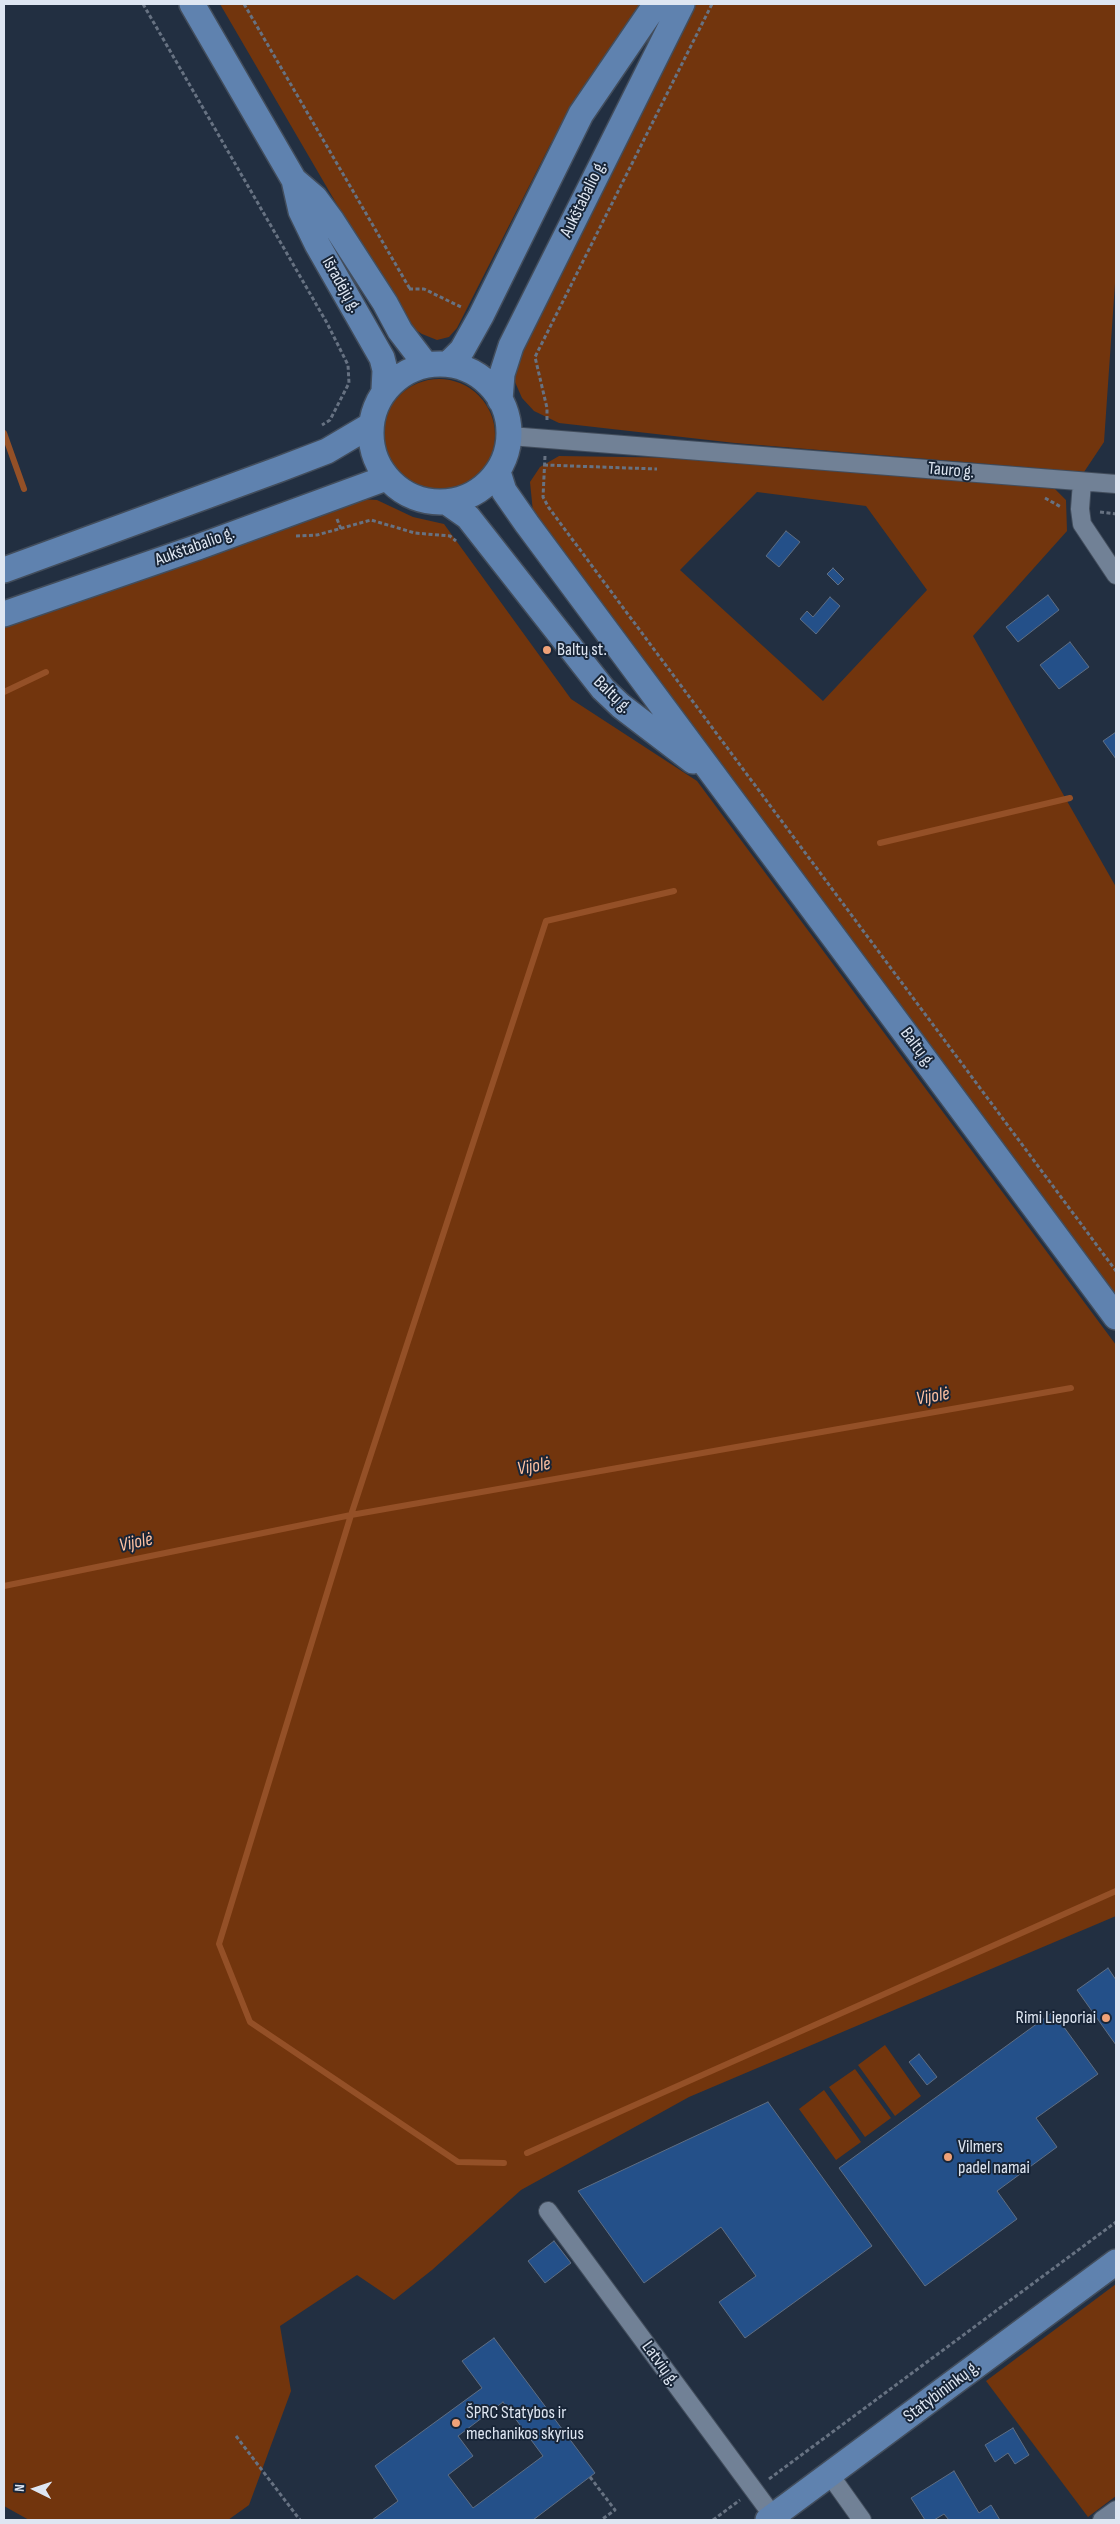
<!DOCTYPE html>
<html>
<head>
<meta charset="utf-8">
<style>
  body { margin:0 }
  #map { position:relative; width:1120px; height:2524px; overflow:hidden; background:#222f41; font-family:"Sofia Sans Condensed",sans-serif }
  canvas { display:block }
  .frame { position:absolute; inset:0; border:5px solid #dee6f2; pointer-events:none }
  .north { position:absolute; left:10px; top:2464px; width:50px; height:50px; -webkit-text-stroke:4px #182537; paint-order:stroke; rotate:274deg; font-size:14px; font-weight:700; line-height:20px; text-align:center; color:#dee6f2 }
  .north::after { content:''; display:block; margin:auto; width:18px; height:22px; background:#dee6f2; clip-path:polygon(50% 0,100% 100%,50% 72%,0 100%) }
</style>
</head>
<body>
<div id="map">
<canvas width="1120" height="2524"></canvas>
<div class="frame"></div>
<div class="north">N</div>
</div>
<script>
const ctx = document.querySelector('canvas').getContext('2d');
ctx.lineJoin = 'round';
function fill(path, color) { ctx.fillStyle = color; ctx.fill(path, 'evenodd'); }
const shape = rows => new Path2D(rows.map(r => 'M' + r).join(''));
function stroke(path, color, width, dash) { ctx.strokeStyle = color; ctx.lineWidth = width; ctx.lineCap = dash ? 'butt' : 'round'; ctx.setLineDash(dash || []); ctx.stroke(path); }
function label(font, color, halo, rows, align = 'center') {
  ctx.font = font + ' "Sofia Sans Condensed",sans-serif'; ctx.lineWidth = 4; ctx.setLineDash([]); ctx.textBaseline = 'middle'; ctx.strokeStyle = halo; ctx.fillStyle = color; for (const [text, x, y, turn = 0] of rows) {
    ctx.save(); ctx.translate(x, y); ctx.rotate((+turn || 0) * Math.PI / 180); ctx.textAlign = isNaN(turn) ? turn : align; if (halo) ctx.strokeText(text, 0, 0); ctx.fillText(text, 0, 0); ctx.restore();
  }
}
const green = shape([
  [220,4,647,4,551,143,457,328,449,337,437,340,422,334,411,327,399,311],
  [691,4,1116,4,1116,269,1104,442,1084,472,735,443,559,423,534,411,522,398,515,382,514,368],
  '383 435a56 56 0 1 1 112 0a56 56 0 1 1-112 0Z',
  [559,456,690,458,1054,488,1066,500,1067,531,973,636,1116,887,1116,1297,533,512,530,482,540,467],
  [757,492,866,506,927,590,823,701,680,570],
  [360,499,377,500,413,517,444,524,571,699,697,781,1116,1345,1116,1916,689,2097,521,2190,432,2270,394,2300,357,2275,280,2326,291,2391,249,2505,228,2520,29,2520,4,2506,4,625],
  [885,2045,921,2096,895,2116,858,2065],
  [855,2069,891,2118,865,2137,829,2087],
  [824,2090,861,2142,836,2160,799,2109],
  [1116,2284,1116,2496,1088,2517,986,2381]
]);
const stream = shape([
  [4,433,24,489],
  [4,692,46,672],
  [880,843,1070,798],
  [4,1586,351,1515,1071,1388],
  [527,2153,1116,1891],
  [504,2163,458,2162,250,2022,219,1944,351,1515,546,921,674,891]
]);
const building = shape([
  [786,531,800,542,779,567,766,556,786,531],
  [833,568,844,579,838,585,827,574,833,568],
  [1048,595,1059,610,1018,642,1006,627,1048,595],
  [830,597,840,606,816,634,800,619,807,611,813,617,830,597],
  [1070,642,1089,667,1059,689,1040,665,1070,642],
  [1116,732,1116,759,1103,741,1116,732],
  [1108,1968,1116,1980,1116,2045,1077,1990,1108,1968],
  [1053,2012,1098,2074,1036,2118,1057,2147,997,2191,1017,2219,925,2286,839,2168,1053,2012],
  [919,2054,937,2077,927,2085,909,2062,919,2054],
  [768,2102,872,2246,745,2338,719,2302,756,2276,721,2227,644,2283,578,2191,768,2102],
  [554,2241,571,2263,545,2283,528,2261,554,2241],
  [494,2338,595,2473,533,2520,372,2520,398,2501,375,2466,482,2388,462,2361,494,2338],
  [503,2402,543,2456,473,2508,448,2475,473,2456,458,2436,503,2402],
  [1013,2428,1029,2455,1015,2464,1008,2453,995,2462,985,2445,1013,2428],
  [954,2471,979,2513,991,2505,1000,2520,949,2520,944,2514,934,2520,925,2520,911,2498,954,2471]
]);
const path = shape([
  [143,4,327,323,348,365,349,383,330,420,322,425],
  [244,4,410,289],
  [409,289,424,289,461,307],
  [547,420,547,408,535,357,712,4],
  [545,456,543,497,549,508,1116,1271],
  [544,465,657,469],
  [1045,498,1061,507],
  [1100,512,1116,514],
  [337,519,341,529],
  [296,536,317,535,371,520,415,533,450,536,456,541],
  [236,2436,300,2520],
  [590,2477,615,2510,601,2520],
  [769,2479,1116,2222],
  [713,2520,740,2500]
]);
const street = shape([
  [510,436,1116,484],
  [1082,482,1080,509,1082,524,1116,575],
  [548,2211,773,2516],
  [830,2475,862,2520],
  [1102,2520,1116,2510]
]);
const secondary = shape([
  [192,4,294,180,301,211,317,244,382,358,385,370,384,390],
  [294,180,315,198,332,221,385,303,400,331,426,365],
  '371 433a69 69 0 1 1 138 0a69 69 0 1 1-138 0Z',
  [448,364,462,350,481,316,581,114,656,4],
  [500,400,502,374,511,346,682,4],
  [498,472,504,491,527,524,1116,1317],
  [448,503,468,517,603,689,621,706,693,761],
  [4,570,280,469,327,451,371,425],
  [4,614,198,547,386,478],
  [768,2520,1116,2262]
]);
const markers = [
  [547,650,5,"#f0a278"],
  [1106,2018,5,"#f0a278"],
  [948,2157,5,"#f0a278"],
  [456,2423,5,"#f0a278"]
];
const streetNames = [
  ["Aukštabalio g.",584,199,-64],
  ["Išradėjų g.",341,285,60],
  ["Tauro g.",951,471,5],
  ["Aukštabalio g.",195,547,-20],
  ["Baltų g.",612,695,44],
  ["Baltų g.",917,1048,53],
  ["Latvių g.",660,2364,54],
  ["Statybininkų g.",942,2392,-37]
];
const poiNames = [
  ["Baltų st.",557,650],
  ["Rimi Lieporiai",1096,2018,"right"],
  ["Vilmers",958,2147],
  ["padel namai",958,2168],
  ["ŠPRC Statybos ir",466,2413],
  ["mechanikos skyrius",466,2434]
];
const waterNames = [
  ["Vijolė",933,1397,-10],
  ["Vijolė",534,1467,-10],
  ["Vijolė",136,1543,-12]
];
fill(green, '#72350d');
stroke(stream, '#945027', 6);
fill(building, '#245089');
stroke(building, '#5f6e83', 1);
stroke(street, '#424d5c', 20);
stroke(secondary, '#424d5c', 28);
stroke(path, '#677282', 3, [4, 2.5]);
stroke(street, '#718196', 18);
stroke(secondary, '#5f82af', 25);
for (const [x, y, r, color] of markers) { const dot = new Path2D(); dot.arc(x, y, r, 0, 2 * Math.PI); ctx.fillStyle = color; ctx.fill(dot); stroke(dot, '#182537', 2); }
label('18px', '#dee6f2', '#182537', streetNames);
label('18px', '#dee6f2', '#182537', poiNames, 'left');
label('italic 19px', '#fec1a2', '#182537', waterNames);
</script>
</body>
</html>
